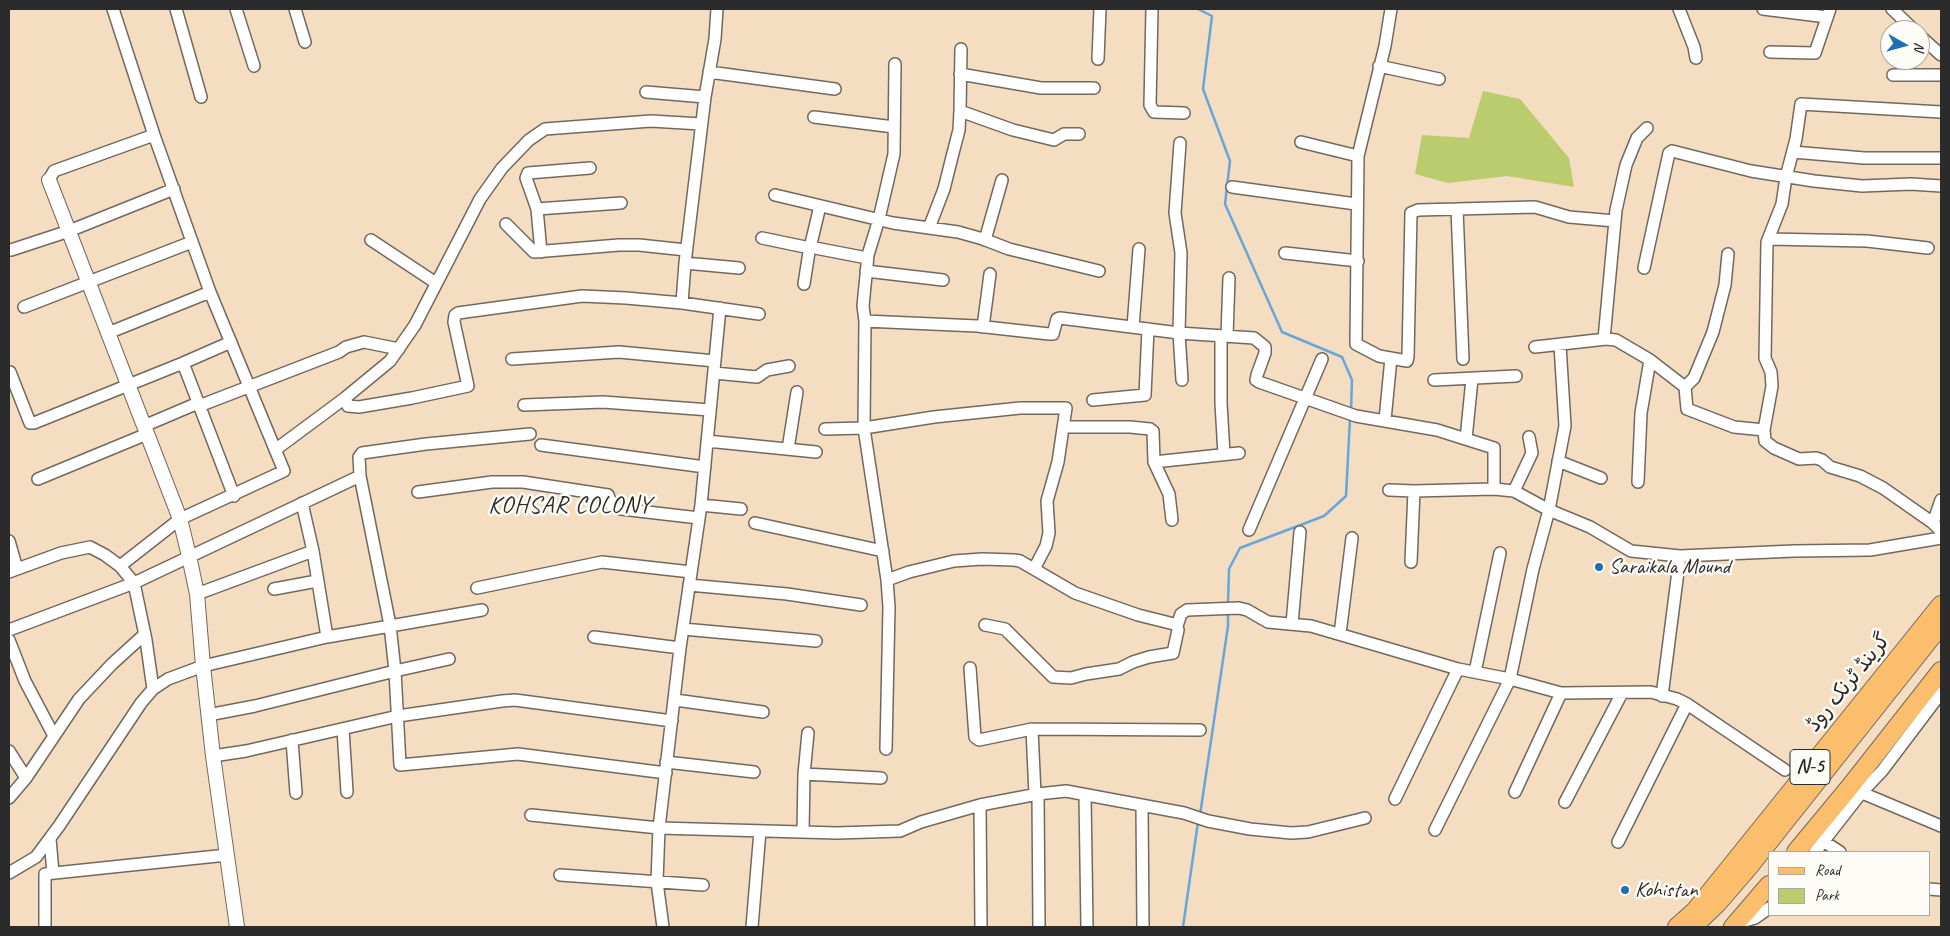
<!DOCTYPE html>
<html>
<head>
<meta charset="utf-8">
<style>
  body { margin:0 }
  #map { position:relative; width:1950px; height:936px; overflow:hidden; background:#f4ddc0; font-family:Caveat,sans-serif }
  canvas { display:block }
  .frame { position:absolute; inset:0; border:10px solid #2b2b2b; pointer-events:none }
  .legend { position:absolute; left:1768px; top:851px; width:162px; height:65px; box-sizing:border-box; background:#fdfcf7; border:1px solid #a9a8a5; margin:0; padding:6px 9px; list-style:none; font-size:15px; color:#2b2b2b }
  .legend li { display:flex; align-items:center; gap:10px; height:25px }
  .legend b { width:25px; border:1px solid #a9a8a5 }
  .north { position:absolute; left:1880px; top:20px; width:50px; height:50px; box-sizing:border-box; background:#fdfcf7; border:1px solid #a9a8a5; border-radius:50%; rotate:97deg; font-size:14px; font-weight:700; line-height:20px; text-align:center; color:#2b2b2b }
  .north::after { content:''; display:block; margin:auto; width:18px; height:22px; background:#1f6fb2; clip-path:polygon(50% 0,100% 100%,50% 72%,0 100%) }
</style>
</head>
<body>
<div id="map">
<canvas width="1950" height="936"></canvas>
<div class="frame"></div>
<ul class="legend">
<li><b style="height:6px;background:#fabe6d"></b>Road</li>
<li><b style="height:14px;background:#bbcc6e"></b>Park</li>
</ul>
<div class="north">N</div>
</div>
<script>
const ctx = document.querySelector('canvas').getContext('2d');
ctx.lineJoin = 'round';
function fill(path, color) { ctx.fillStyle = color; ctx.fill(path, 'evenodd'); }
const shape = rows => new Path2D(rows.map(r => 'M' + r).join(''));
function stroke(path, color, width, dash) { ctx.strokeStyle = color; ctx.lineWidth = width; ctx.lineCap = dash ? 'butt' : 'round'; ctx.setLineDash(dash || []); ctx.stroke(path); }
function label(font, color, halo, rows, align = 'center') {
  ctx.font = font + ' Caveat,"Playpen Sans Arabic",sans-serif'; ctx.lineWidth = 5; ctx.setLineDash([]); ctx.textBaseline = 'middle'; ctx.strokeStyle = halo; ctx.fillStyle = color; for (const [text, x, y, turn = 0] of rows) {
    ctx.save(); ctx.translate(x, y); ctx.rotate((+turn || 0) * Math.PI / 180); ctx.textAlign = isNaN(turn) ? turn : align; if (halo) ctx.strokeText(text, 0, 0); ctx.fillText(text, 0, 0); ctx.restore();
  }
}
const green = shape([
  [1483,91,1520,99,1569,158,1574,187,1507,176,1448,183,1415,174,1422,135,1469,138]
]);
const stream = shape([
  [1198,9,1212,16,1203,89,1230,161,1225,204,1282,332,1342,357,1352,380,1351,410],
  [1228,604,1229,569,1240,548,1324,516,1346,496,1350,418],
  [1200,815,1228,626,1228,612],
  [1183,927,1198,822]
]);
const minor = shape([
  [113,9,154,135,210,292,284,471,180,519,120,566],
  [176,9,201,97],
  [236,9,254,66],
  [295,9,305,42],
  [1152,9,1150,105,1154,112,1184,113],
  [1391,9,1385,46,1358,156,1356,344,1379,356,1407,361,1408,357,1411,213,1418,210,1535,207,1569,217,1615,221],
  [1679,9,1694,47,1696,58],
  [1763,9,1827,17],
  [1892,9,1914,30],
  [1920,36,1941,55],
  [1770,52,1815,53,1830,9],
  [1098,59,1100,9],
  [1379,66,1439,79],
  [709,72,835,89],
  [960,74,1041,88,1094,88],
  [1893,75,1941,75],
  [646,92,705,97],
  [960,111,961,49],
  [1941,112,1801,104,1796,139,1786,177,1782,204,1767,242,1765,358,1771,372,1772,386,1764,430,1765,441,1774,448,1799,459,1816,458,1822,460,1830,467,1860,476,1883,488,1933,523,1941,531],
  [814,117,894,127],
  [1301,142,1358,156],
  [1180,143,1175,213,1181,253,1179,333,1182,380],
  [1793,152,1864,158,1941,158],
  [49,180,54,171,154,135],
  [1232,187,1356,204],
  [775,195,893,223,958,232,983,239,1009,249,1099,271],
  [537,209,621,203],
  [1457,209,1463,359],
  [506,224,534,252,619,245,639,245,686,250],
  [929,228,944,189,952,157,959,130,960,111,1013,130,1054,140,1064,134,1079,134],
  [762,238,810,248],
  [1768,239,1867,241,1928,248],
  [371,240,436,283],
  [985,240,1002,180],
  [810,247,867,258],
  [11,250,69,231,174,189],
  [541,252,537,209,526,178,528,173,590,168],
  [1285,253,1358,261],
  [685,263,739,268],
  [1644,268,1669,153,1672,151,1751,171,1814,181,1862,186,1911,184,1941,186],
  [866,271,943,280],
  [804,284,809,252,820,206],
  [682,303,685,263,705,97,715,39,717,9],
  [24,307,192,242],
  [865,321,977,326,1049,334,1053,334,1057,319,1060,318,1179,333,1254,338,1265,347,1265,353,1257,375,1256,380,1259,382,1356,416,1437,430,1494,448,1494,489],
  [983,327,990,274],
  [1133,327,1139,249],
  [108,333,210,292],
  [1221,336,1221,403,1224,454],
  [1227,336,1229,278],
  [1604,339,1616,210,1626,165,1637,138,1647,128],
  [1535,347,1606,339,1616,340,1650,360,1685,387,1687,409,1734,427,1764,430],
  [512,359,619,352,715,361],
  [183,363,234,496],
  [10,372,30,423,34,423,183,363,231,342],
  [714,373,757,377,767,370,789,366],
  [1434,380,1516,376],
  [1685,387,1694,378,1713,332,1725,285,1728,254],
  [345,398,348,406,359,407,412,398,468,386,454,322,455,315,458,313,582,296,626,298,682,303,759,314],
  [1093,400,1145,395,1148,329],
  [524,405,603,402,710,410],
  [199,406,339,352,346,347,364,342,399,349],
  [1385,420,1391,358],
  [144,426,198,403],
  [1064,427,1130,427,1150,429,1153,431,1154,462,1169,494,1172,520],
  [825,429,864,428,934,417,1020,408,1066,408,1058,462,1047,501,1049,533,1046,546,1034,569],
  [1466,439,1472,379],
  [707,441,816,452],
  [541,445,705,467],
  [788,449,797,392],
  [275,450,345,398,390,361,415,325,480,199,502,168,529,140,545,129,558,128,651,121,701,124],
  [1558,461,1601,478],
  [1154,462,1239,453],
  [360,476,359,457,362,453,426,444,530,434],
  [38,479,147,434],
  [1638,482,1641,413,1650,360],
  [1389,490,1414,491,1494,489,1514,491,1549,510,1590,527,1631,551,1680,556,1794,551,1870,550,1941,538],
  [1514,491,1532,453,1529,437],
  [418,492,492,482,523,482,608,495,612,506,621,509,699,518],
  [302,503,313,551,327,637],
  [701,505,741,509],
  [755,523,883,551],
  [1933,523,1941,500],
  [1249,530,1322,359],
  [9,541,17,569],
  [1411,562,1414,491],
  [9,572,61,553,90,547,105,555,120,566,134,583,9,630],
  [887,580,909,572,954,561,982,559,1014,560,1020,561,1075,593,1138,615,1174,624,1177,626,1178,630,1173,653,1149,657,1133,662,1119,669,1086,674,1071,678,1053,677,1005,629,985,625],
  [689,585,787,594,861,605],
  [477,588,602,562,691,572],
  [274,589,317,581],
  [197,594,313,551],
  [1292,624,1300,532],
  [1177,626,1181,614,1187,610,1239,608,1247,610,1268,622,1311,626,1458,669],
  [683,629,816,641],
  [1340,634,1352,538],
  [594,637,680,648],
  [9,640,25,681,54,736],
  [970,668,975,737,979,740,1032,729,1200,730],
  [1475,672,1500,553],
  [153,689,146,640,134,583,360,476,390,625,395,671,400,765,518,754,666,773],
  [1662,696,1680,556],
  [675,700,763,712],
  [208,715,255,706,395,671,449,659],
  [343,729,347,792],
  [1032,729,1035,795],
  [292,740,296,793],
  [886,749,889,607,887,580,864,428,865,321,863,306,868,255,879,219,894,154,895,64],
  [9,751,26,778,9,798],
  [213,756,246,751,398,716,502,701,515,700,672,721],
  [666,762,754,772],
  [804,774,881,778],
  [26,778,79,699,112,664,145,634],
  [1855,790,1941,826],
  [1515,792,1561,693],
  [1038,794,1039,927],
  [1085,795,1087,927],
  [1395,799,1458,669,1510,679,1561,693,1651,692,1677,699,1687,704,1785,770],
  [1565,802,1622,693],
  [980,805,981,927],
  [1142,806,1143,927],
  [531,815,659,828,837,833,900,831,921,822,980,805,1038,794,1066,791,1184,813,1208,821,1250,829,1291,833,1308,832,1365,818],
  [1435,830,1510,679,1533,569,1549,510,1565,426,1560,345],
  [803,832,804,774,808,733],
  [50,839,53,873],
  [1823,841,1840,852],
  [1618,842,1687,704],
  [1815,852,1862,792,1882,771,1941,693],
  [9,873,36,857,59,826,141,703,153,689,168,679,203,666,327,637,482,610],
  [560,875,703,885],
  [1929,889,1941,890],
  [1738,923,1755,918,1769,908],
  [45,927,45,874,227,855],
  [663,927,657,882,659,828,680,648,701,505,720,308],
  [752,927,760,831]
]);
const tertiary = shape([
  [49,180,180,519,189,556,197,594,203,666,213,756,237,927]
]);
const primary = shape([
  [1796,852,1849,788,1941,671],
  [1677,927,1695,911,1941,605],
  [1733,927,1769,885]
]);
const trunk = shape([
  [1692,927,1717,903,1748,867,1941,624]
]);
const markers = [
  [1599,567,5,"#1f6fb2"],
  [1625,890,5,"#1f6fb2"]
];
const shields = [
  [1810,767,40]
];
const shieldNames = [
  ["N-5",1810,767]
];
const poiNames = [
  ["Saraikala Mound",1609,567],
  ["Kohistan",1635,890]
];
const streetNames = [
  ["گرینڈ ٹرنک روڈ",1849,683,-51]
];
const quarterNames = [
  ["KOHSAR COLONY",570,506]
];
fill(green, '#bbcc6e');
stroke(stream, '#67a6da', 2.5);
stroke(minor, '#71695f', 14);
stroke(tertiary, '#71695f', 16);
stroke(primary, '#71695f', 20);
stroke(trunk, '#71695f', 21);
stroke(minor, '#fff', 11);
stroke(tertiary, '#fff', 14);
stroke(primary, '#fabe6d', 18);
stroke(trunk, '#fabe6d', 19);
for (const [x, y, r, color] of markers) { const dot = new Path2D(); dot.arc(x, y, r, 0, 2 * Math.PI); ctx.fillStyle = color; ctx.fill(dot); stroke(dot, '#fdfcf7', 2); }
for (const [x, y, w] of shields) { const box = new Path2D(); box.roundRect(x - w / 2, y - 17.5, w, 35, 4); ctx.fillStyle = '#fdfcf7'; ctx.fill(box); stroke(box, '#2b2b2b', 1); }
label('bold 20px', '#2b2b2b', null, shieldNames);
label('21px', '#2b2b2b', '#fdfcf7', poiNames, 'left');
label('21px', '#2b2b2b', '#fdfcf7', streetNames);
ctx.letterSpacing = '1px';
label('24px', '#2b2b2b', '#fdfcf7', quarterNames);
ctx.letterSpacing = '0px';
</script>
</body>
</html>
